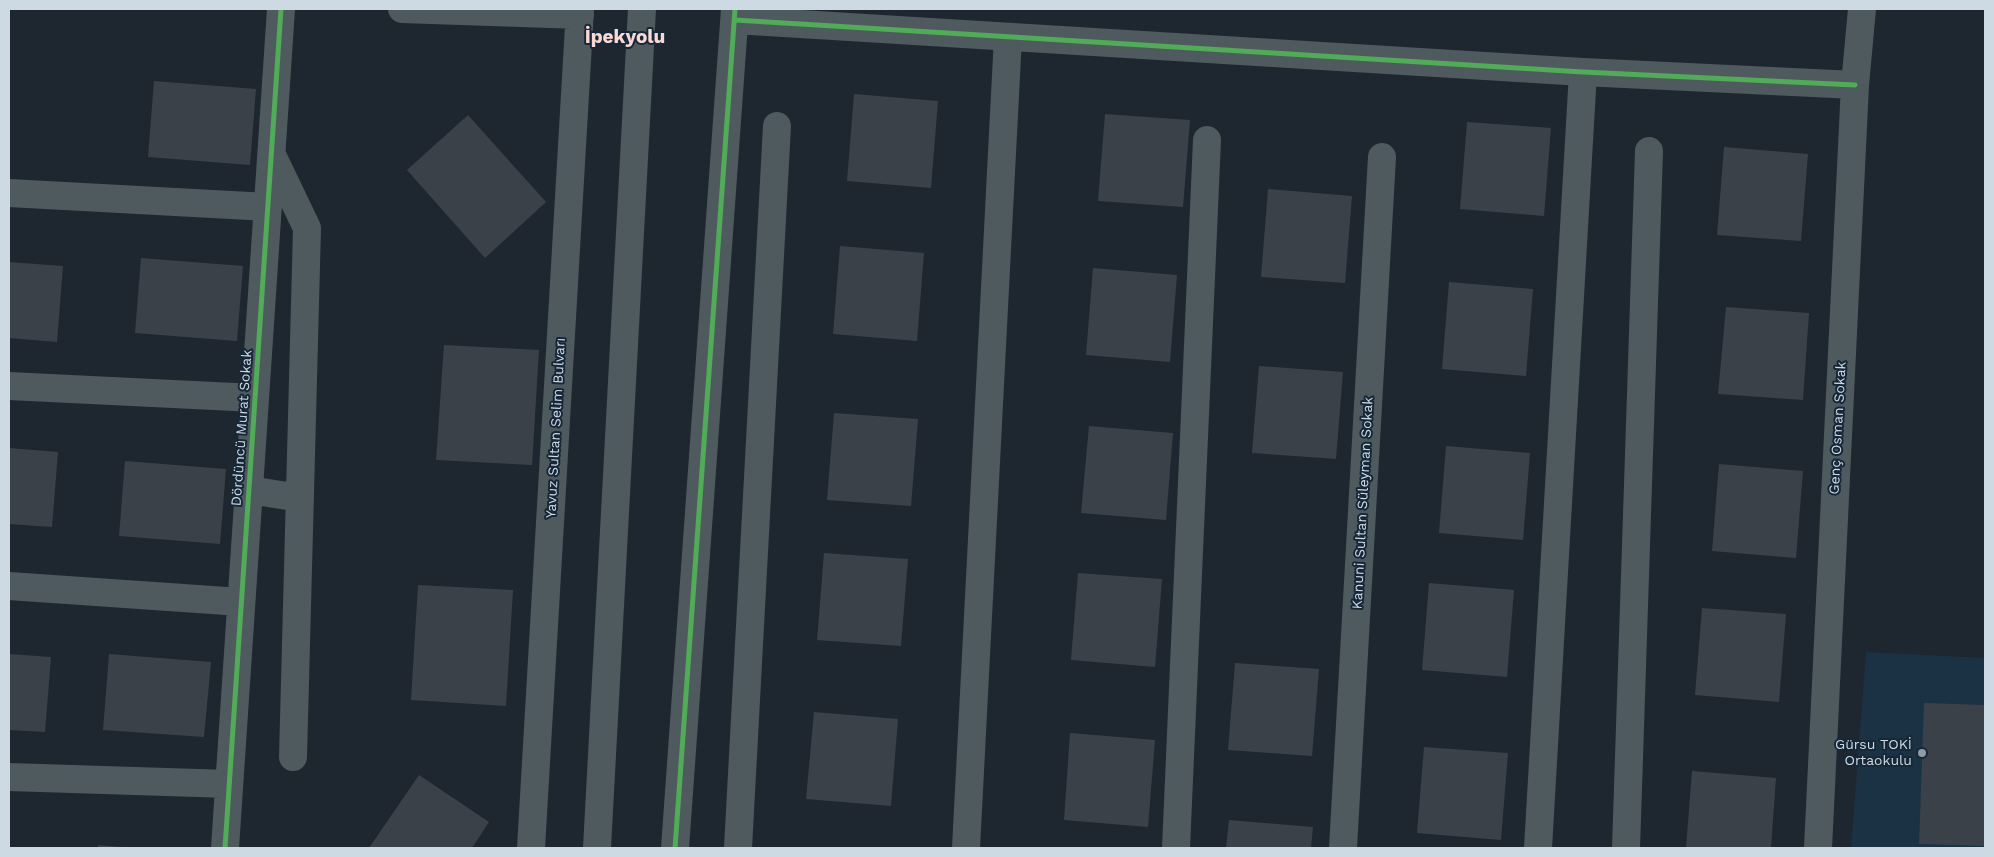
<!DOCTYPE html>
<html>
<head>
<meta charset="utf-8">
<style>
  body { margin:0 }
  #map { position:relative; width:1994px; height:857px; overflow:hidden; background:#1e2730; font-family:"Work Sans",sans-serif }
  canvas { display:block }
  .frame { position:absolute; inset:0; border:10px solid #cdd9e3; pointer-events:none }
</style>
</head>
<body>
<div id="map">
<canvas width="1994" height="857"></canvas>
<div class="frame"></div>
</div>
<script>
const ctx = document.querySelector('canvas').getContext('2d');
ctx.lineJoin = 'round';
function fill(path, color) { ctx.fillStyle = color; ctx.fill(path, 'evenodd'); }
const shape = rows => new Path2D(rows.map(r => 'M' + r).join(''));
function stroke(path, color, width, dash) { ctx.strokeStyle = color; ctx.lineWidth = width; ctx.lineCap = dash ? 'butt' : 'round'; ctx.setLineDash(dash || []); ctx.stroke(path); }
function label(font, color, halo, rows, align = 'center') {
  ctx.font = font + ' "Work Sans",sans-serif'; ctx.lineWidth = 4; ctx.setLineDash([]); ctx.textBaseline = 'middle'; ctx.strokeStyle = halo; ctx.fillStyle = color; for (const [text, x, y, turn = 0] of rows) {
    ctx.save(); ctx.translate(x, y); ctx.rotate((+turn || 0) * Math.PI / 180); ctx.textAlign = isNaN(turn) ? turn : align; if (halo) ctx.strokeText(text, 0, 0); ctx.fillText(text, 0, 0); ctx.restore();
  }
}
const built = shape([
  [1866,652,1985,658,1985,848,1851,848]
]);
const building = shape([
  [154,81,256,89,250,165,148,157],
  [854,94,938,101,931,188,847,181],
  [1105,114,1190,120,1183,207,1098,201],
  [468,115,546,202,485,258,407,170],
  [1467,122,1551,128,1544,216,1460,209],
  [1724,147,1808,154,1801,241,1717,235],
  [1268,189,1352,196,1345,283,1261,277],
  [840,246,924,253,917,341,833,334],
  [141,258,243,266,237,341,135,333],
  [9,262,63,266,57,342,9,338],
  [1093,268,1177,275,1170,362,1086,355],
  [1449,282,1533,289,1526,376,1442,369],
  [1726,307,1809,313,1803,400,1718,394],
  [444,345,539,350,532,465,436,460],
  [1259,366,1343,372,1336,459,1252,453],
  [834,413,918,419,911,506,827,500],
  [1089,426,1173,433,1166,520,1081,513],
  [1446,446,1530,453,1523,540,1439,533],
  [9,448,58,452,52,527,9,524],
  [125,461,226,469,220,544,119,536],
  [1719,464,1803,471,1796,558,1712,551],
  [824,553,908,559,901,646,817,640],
  [1078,573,1162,579,1155,667,1071,660],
  [1429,583,1514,590,1507,677,1422,670],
  [418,585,513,590,506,706,411,700],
  [1702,608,1786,614,1779,702,1695,695],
  [9,654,51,657,45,732,9,730],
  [109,654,211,662,204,737,103,730],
  [1235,663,1319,669,1312,756,1228,750],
  [1924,703,1985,705,1985,846,1919,844],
  [814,712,898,719,891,806,806,799],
  [1070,733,1155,740,1148,827,1064,820],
  [1424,747,1508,753,1501,840,1417,833],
  [1692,771,1776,778,1771,848,1686,848],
  [419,775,489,822,472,848,369,848],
  [1229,820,1313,827,1311,848,1226,848],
  [98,845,122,847,122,848,98,848]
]);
const minor = shape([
  [402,9,580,15],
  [735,20,1583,72,1855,85],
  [272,155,307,228,293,757],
  [9,193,268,207],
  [9,386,255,398],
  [249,490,300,498],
  [9,586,241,602],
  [9,777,229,784],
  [225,848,281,9],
  [531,848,580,9],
  [597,848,642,9],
  [675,848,735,9],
  [738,848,777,126],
  [966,848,1008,37],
  [1176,848,1207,140],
  [1343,848,1382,157],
  [1538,848,1583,72],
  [1626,848,1649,151],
  [1818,848,1855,85,1862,9]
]);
const cycleway = shape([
  [735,20,1583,72,1855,85],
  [225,848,281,9],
  [675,848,735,9]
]);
const markers = [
  [1922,753,5,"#909ba4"]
];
const streetNames = [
  ["Dördüncü Murat Sokak",242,428,-86],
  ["Yavuz Sultan Selim Bulvarı",556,428,-87],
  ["Genç Osman Sokak",1838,428,-87],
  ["Kanuni Sultan Süleyman Sokak",1363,503,-87]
];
const poiNames = [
  ["Gürsu TOKİ",1912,745],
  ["Ortaokulu",1912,761]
];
const districtNames = [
  ["İpekyolu",625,37]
];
fill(built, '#1b3144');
fill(building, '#3b4148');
stroke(minor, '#4f5a5e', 28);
stroke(cycleway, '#51ab58', 5);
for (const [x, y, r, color] of markers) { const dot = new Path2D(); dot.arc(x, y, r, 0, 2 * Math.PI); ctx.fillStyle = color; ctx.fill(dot); stroke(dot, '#162838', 2); }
label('14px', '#cdd9e3', '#162838', streetNames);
label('14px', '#cdd9e3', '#162838', poiNames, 'right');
label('bold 19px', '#fbd8d4', '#162838', districtNames);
</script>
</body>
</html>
